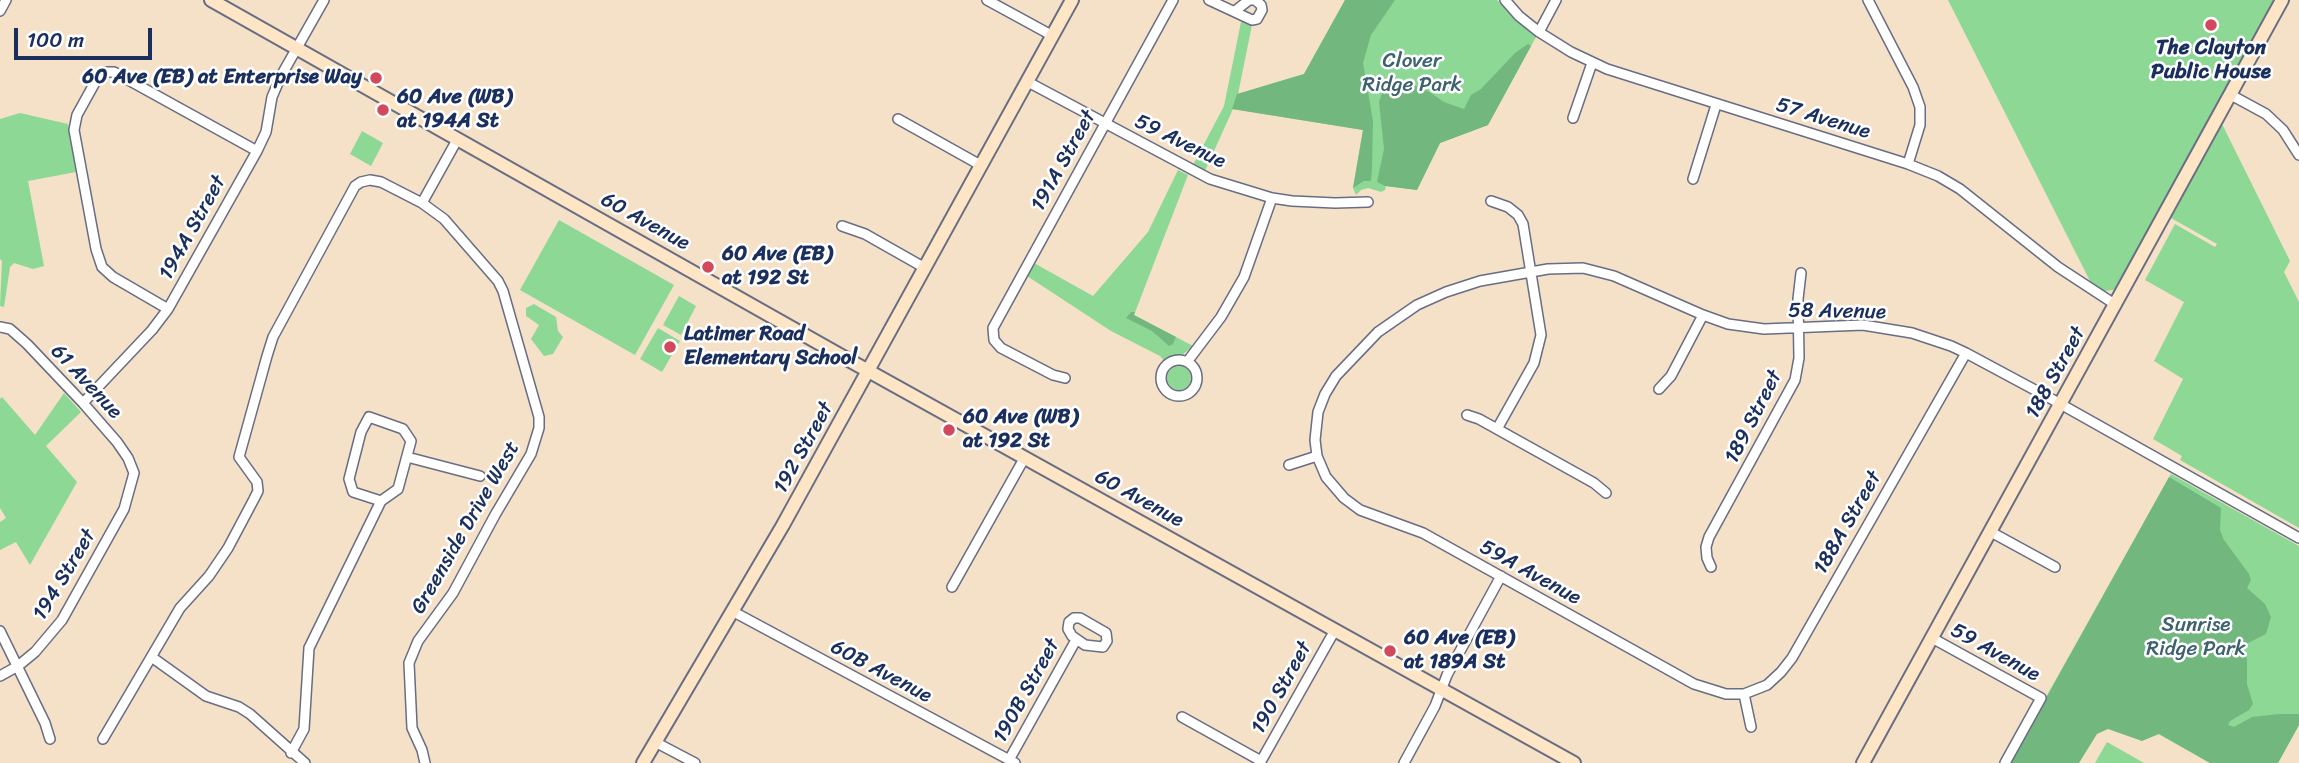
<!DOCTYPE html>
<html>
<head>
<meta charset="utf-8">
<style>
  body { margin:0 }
  #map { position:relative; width:2299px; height:763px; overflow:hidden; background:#f4e1c7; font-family:Sriracha,sans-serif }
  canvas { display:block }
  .scale { position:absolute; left:14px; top:28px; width:138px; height:32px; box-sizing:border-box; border:4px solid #1b2f5e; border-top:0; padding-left:9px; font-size:21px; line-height:24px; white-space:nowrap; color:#1b2f5e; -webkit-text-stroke:5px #fff; paint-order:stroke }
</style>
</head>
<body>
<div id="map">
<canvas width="2299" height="763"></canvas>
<div class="scale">100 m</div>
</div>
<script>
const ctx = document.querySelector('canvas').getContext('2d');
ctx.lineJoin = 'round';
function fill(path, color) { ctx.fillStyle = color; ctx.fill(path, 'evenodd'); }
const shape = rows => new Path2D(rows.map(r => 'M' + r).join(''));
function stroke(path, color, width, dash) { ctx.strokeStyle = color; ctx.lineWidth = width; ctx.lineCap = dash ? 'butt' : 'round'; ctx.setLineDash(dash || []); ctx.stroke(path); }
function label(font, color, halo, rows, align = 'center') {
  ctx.font = font + ' Sriracha,sans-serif'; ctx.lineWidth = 5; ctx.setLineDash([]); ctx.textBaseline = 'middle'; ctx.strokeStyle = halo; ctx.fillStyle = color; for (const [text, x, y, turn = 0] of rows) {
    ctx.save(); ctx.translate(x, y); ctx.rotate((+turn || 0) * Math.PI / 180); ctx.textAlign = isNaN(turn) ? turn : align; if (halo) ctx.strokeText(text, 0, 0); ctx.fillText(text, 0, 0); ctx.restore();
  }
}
const green = shape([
  [1345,0,1497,0,1515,19,1536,37,1488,125,1440,143,1417,190,1386,186,1385,190,1381,192,1368,188,1361,190,1356,195,1353,188,1363,130,1233,109,1204,173,1192,167,1224,106,1241,22,1252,25,1238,94,1304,74],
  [1948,0,2273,0,2119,285,2113,290,2104,291,2091,283],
  [20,113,68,124,76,172,28,181,44,266,33,269,14,263,10,267,4,307,0,306,2,261,0,259,0,119],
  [2222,124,2290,261,2284,272,2299,302,2299,528,2180,460,2182,456,2153,439,2183,379,2154,361,2184,302,2145,280,2175,224,2215,247,2217,244,2171,218],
  [362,131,383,143,371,166,350,154],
  [1178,170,1188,175,1134,315,1193,346,1182,355,1165,362,1160,356,1111,331,1027,276,1034,263,1093,296,1148,232],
  [559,220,674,285,635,355,520,290],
  [679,296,696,306,681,335,663,325],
  [534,304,556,317,558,331,563,337,553,354,544,356,531,339,539,325,526,316,526,308],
  [658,328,680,341,662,372,640,359],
  '1167 378a12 12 0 1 1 24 0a12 12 0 1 1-24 0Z',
  [64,393,81,412,46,446,77,482,30,565,16,542,0,550,0,522,6,518,0,508,0,399,2,397,35,435],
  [2171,474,2299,546,2299,725,2278,763,2210,763,2109,706,2009,763],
  [2107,742,2144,763,2095,763]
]);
const forest = shape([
  [1345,0,1395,0,1371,35,1363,63,1373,121,1372,168,1371,181,1364,181,1353,188,1363,130,1232,109,1237,94,1304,74],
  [1528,44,1531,46,1488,125,1440,143,1417,190,1385,186,1377,182,1384,149,1379,102,1383,90,1401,80,1428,91,1444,102,1464,109,1471,95,1481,89,1515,53],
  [1131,312,1135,312,1134,315,1176,337,1173,344,1169,346,1152,331,1126,318],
  [2169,477,2221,508,2220,530,2224,540,2249,574,2251,580,2247,588,2265,604,2271,617,2266,634,2242,646,2247,659,2247,684,2253,704,2249,710,2230,721,2228,725,2234,727,2252,717,2279,714,2299,714,2299,725,2278,763,2210,763,2159,734,2142,741,2108,729,2097,734,2079,763,2010,763]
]);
const street = shape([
  [987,0,1053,36],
  [1209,0,1252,20,1257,19,1262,10,1261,5,1255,0,1249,0,1235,11],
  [1505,0,1519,16,1539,32,1571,52,1607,69,1908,164,1938,176,1960,189,2058,267,2116,305],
  [1868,0,1913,87,1920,107,1920,125,1908,164],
  [0,11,6,0],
  [1539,32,1556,0],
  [1028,82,1210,179,1272,198,1292,201,1335,203,1368,202],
  [2231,95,2266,114,2283,130,2299,155],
  [1573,118,1592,63],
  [898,119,982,166],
  [1693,179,1716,105],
  [1491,201,1508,207,1518,215,1523,224,1541,335,1534,363,1497,429],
  [842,226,865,234,925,268],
  [168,309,113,277,102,267,96,249,74,130,77,115,98,77,104,72,114,72,257,151],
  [0,327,10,329,27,344,83,403,117,442,128,458,134,473,124,509,62,620,35,652,18,666,0,676],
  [1966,353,1792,658,1781,672,1767,685,1744,694,1726,694,1694,684,1423,533,1360,510,1344,498,1326,477,1317,456,1315,440,1318,412,1325,394,1336,376,1378,332,1417,305,1446,292,1480,281,1548,269,1583,268,1614,276,1703,315,1728,324,1764,329,1863,325,1912,333,1951,346,1966,353,2048,397,2299,538],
  '1161 378a18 18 0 1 1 36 0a18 18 0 1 1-36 0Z',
  [1187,362,1221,317,1244,277,1272,198],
  [1065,378,1053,375,1001,348,994,340,993,328,1173,0],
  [1659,389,1671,376,1703,315],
  [83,403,152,330,168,309,257,151,266,132,272,97,281,76,324,0],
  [1467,415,1479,419,1594,483,1606,493],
  [407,457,480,476],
  [1289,465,1317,456],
  [1991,532,2055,567],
  [1711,567,1707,558,1706,547,1709,537,1795,380,1799,358,1798,299,1801,273],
  [952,587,1025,457],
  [732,611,1015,763],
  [1074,618,1080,618,1106,633,1107,641,1103,647,1085,645,1072,636,1068,629,1069,622,1074,618],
  [0,631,45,723,50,739],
  [1932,638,2041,698,2005,763],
  [153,658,206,696,239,707,250,714,305,763],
  [1744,694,1751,727],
  [1182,717,1261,761],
  [103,739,180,608,209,576,228,548,254,499,258,491,257,482,239,457,267,356,273,337,355,186,361,182,370,180,381,182,422,203],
  [655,742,695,763],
  [291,753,304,729,309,648,381,501,398,489,411,441,403,429,369,417,361,432,349,479,353,492,381,501],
  [1009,760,1076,640],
  [425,763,422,750,412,728,409,663,418,641,453,593,495,515,531,454,539,428,539,417,503,291,498,281,444,219,422,203,457,140],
  [1260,763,1335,630],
  [1404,763,1435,706,1447,675,1501,576]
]);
const secondary = shape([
  [211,0,854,363,1574,763],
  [643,763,783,525,1072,0],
  [1863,763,2282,0]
]);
const markers = [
  [2211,25,7,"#d1495b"],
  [376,78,7,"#d1495b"],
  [383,110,7,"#d1495b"],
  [708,267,7,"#d1495b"],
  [670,347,7,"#d1495b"],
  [949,430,7,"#d1495b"],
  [1390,651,7,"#d1495b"]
];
const poiNames = [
  ["The Clayton",2211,49,"center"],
  ["Public House",2211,73,"center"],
  ["60 Ave (EB) at Enterprise Way",362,78,"right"],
  ["60 Ave (WB)",397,98],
  ["at 194A St",397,122],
  ["60 Ave (EB)",722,255],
  ["at 192 St",722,279],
  ["Latimer Road",684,335],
  ["Elementary School",684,359],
  ["60 Ave (WB)",963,418],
  ["at 192 St",963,442],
  ["60 Ave (EB)",1404,639],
  ["at 189A St",1404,663]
];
const parkNames = [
  ["Clover",1412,62],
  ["Ridge Park",1412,86],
  ["Sunrise",2196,626],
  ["Ridge Park",2196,650]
];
const streetNames = [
  ["57 Avenue",1823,119,17],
  ["59 Avenue",1180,142,26],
  ["191A Street",1064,161,-61],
  ["60 Avenue",645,222,29],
  ["194A Street",193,228,-61],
  ["58 Avenue",1837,312,1],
  ["188 Street",2056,373,-61],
  ["61 Avenue",86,382,47],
  ["189 Street",1754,417,-63],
  ["192 Street",804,448,-61],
  ["60 Avenue",1139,499,29],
  ["188A Street",1848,523,-60],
  ["Greenside Drive West",466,528,-60],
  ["59A Avenue",1530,573,29],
  ["194 Street",65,575,-59],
  ["59 Avenue",1995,653,29],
  ["60B Avenue",881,672,28],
  ["190 Street",1282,688,-61],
  ["190B Street",1027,691,-61]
];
fill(green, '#8dd895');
fill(forest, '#72b87e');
stroke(street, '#676d83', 12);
stroke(secondary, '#676d83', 16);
stroke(street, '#fff', 9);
stroke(secondary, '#fde5c5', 12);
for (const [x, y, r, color] of markers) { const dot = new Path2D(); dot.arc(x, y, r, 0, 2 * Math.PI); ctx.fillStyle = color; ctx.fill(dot); stroke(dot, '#fff', 2.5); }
label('bold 21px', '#1b2f5e', '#fff', poiNames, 'left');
label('21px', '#3d626e', '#fff', parkNames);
label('21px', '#1b2f5e', '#fff', streetNames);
</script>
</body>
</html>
